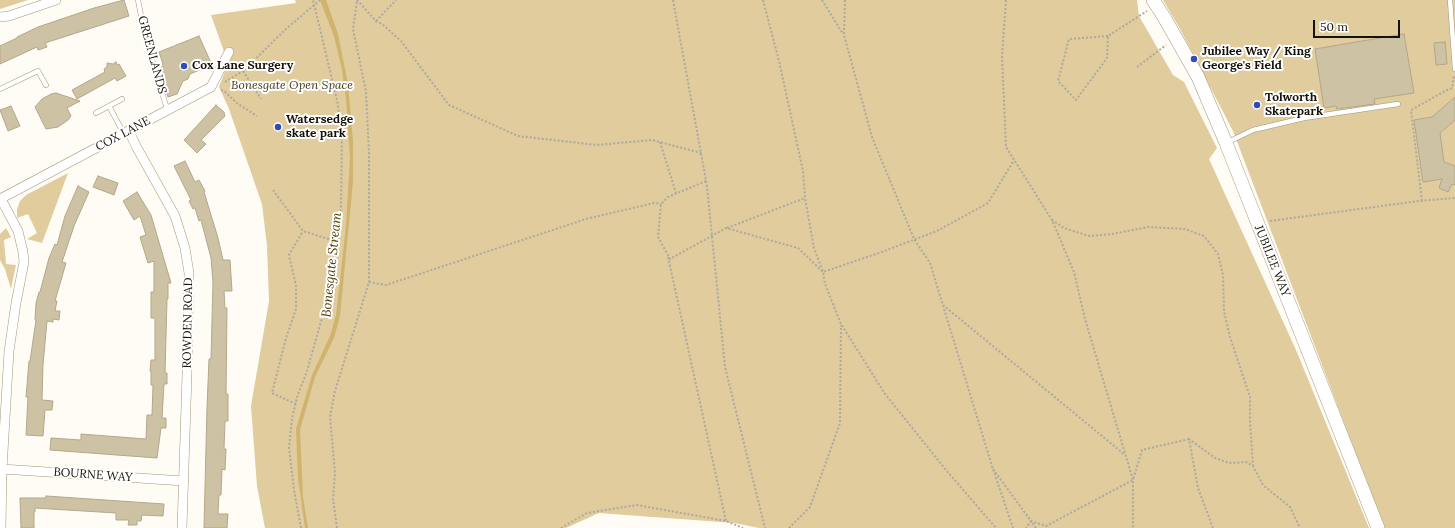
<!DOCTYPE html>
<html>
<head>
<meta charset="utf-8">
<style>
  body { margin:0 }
  #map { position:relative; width:1455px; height:528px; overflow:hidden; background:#fefcf5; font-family:Lora,serif }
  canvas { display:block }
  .scale { position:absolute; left:1313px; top:20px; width:87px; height:18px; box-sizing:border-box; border:2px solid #161207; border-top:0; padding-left:5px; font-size:12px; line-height:14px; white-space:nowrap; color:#161207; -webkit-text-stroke:3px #fff; paint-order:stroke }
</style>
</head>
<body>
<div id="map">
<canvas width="1455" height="528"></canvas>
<div class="scale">50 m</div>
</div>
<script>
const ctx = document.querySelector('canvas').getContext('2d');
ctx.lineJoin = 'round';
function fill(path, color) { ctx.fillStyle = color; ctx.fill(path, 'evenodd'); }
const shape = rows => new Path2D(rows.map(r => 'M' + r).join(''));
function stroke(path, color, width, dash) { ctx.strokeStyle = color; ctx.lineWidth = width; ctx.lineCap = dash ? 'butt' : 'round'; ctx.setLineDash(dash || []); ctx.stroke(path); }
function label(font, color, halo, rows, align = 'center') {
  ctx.font = font + ' Lora,serif'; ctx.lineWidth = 4; ctx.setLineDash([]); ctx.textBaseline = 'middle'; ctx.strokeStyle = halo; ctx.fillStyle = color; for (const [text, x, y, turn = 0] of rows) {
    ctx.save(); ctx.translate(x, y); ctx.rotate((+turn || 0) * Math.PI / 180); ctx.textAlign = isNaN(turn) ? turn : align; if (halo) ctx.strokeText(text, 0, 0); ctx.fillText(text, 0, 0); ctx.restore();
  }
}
const green = shape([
  [0,0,28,0,0,9],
  [295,0,1137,0,1139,16,1173,75,1184,82,1217,148,1209,159,1296,350,1369,528,759,528,734,523,599,513,566,528,265,528,257,486,251,406,269,301,267,246,262,204,229,109,219,87,228,63,211,15,296,3],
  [1163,0,1455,0,1455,528,1384,528,1233,131,1180,29],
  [68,173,42,243,27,239,37,233,28,214,17,218,17,209,20,201,26,195],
  [6,228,11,237,4,240,6,264,16,265,11,289,5,269,0,260,0,234]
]);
const water = shape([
  [320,0,326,0,333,20,338,34,348,84,353,141,353,182,340,316,334,338,315,377,300,430,303,497,308,528,305,528,298,478,296,429,312,375,330,336,336,315,346,225,350,159,346,98,342,70,334,36]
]);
const building = shape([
  [124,0,129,16,45,43,47,47,38,50,37,47,0,64,0,46,17,38,17,37,38,27,94,8,124,0],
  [1404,34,1414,93,1374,99,1375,104,1337,109,1336,106,1324,108,1315,49,1404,34],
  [199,36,212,65,190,74,188,79,183,81,177,94,168,97,158,66,163,64,159,52,199,36],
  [1445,42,1447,64,1436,65,1434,43,1445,42],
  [116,62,117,65,119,64,126,76,117,81,115,78,77,99,72,90,105,72,104,69,107,67,107,63,113,64,116,62],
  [56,93,80,101,67,108,71,116,68,120,58,127,46,129,35,107,42,99,51,94,56,93],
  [1455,97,1455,120,1440,133,1444,162,1455,166,1455,185,1452,184,1448,192,1439,188,1442,179,1423,182,1414,120,1432,117,1455,97],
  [216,105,224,112,225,116,201,140,206,144,197,153,184,140,216,105],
  [11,106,20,126,8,131,0,110,11,106],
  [185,161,195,182,199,180,205,191,204,192,218,238,223,260,230,260,232,291,224,291,225,308,227,308,226,394,228,394,228,421,225,421,224,449,226,449,225,470,222,469,221,495,219,495,218,514,228,514,227,528,204,528,207,407,209,359,211,359,213,282,211,258,201,220,199,221,195,208,193,209,189,201,191,200,174,166,185,161],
  [98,176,118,183,114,195,93,187,98,176],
  [78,186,89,192,74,226,62,262,66,263,55,301,57,301,55,311,60,311,59,320,53,319,53,322,47,321,43,365,42,400,53,401,52,410,45,410,43,436,26,435,28,397,26,397,29,361,30,361,36,320,35,320,36,303,39,292,40,292,49,258,55,244,57,245,65,216,78,186],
  [137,192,151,215,171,283,168,283,168,299,167,299,165,373,167,373,167,384,164,384,162,418,166,418,166,428,161,428,157,458,50,450,51,438,81,440,81,434,146,439,147,415,152,415,153,385,151,385,151,371,150,371,151,360,155,360,155,318,151,318,151,292,154,292,154,261,148,263,140,237,146,235,140,216,134,220,123,201,137,192],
  [46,496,164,504,163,516,142,515,141,521,137,521,137,525,128,525,129,520,116,520,116,513,35,508,35,512,34,512,34,528,21,528,20,498,46,498,46,496]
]);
const path = shape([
  [357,0,376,21,382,24,401,41,449,105,518,136,597,145,652,140,701,153],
  [673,0,707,186,725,367,765,528],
  [763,0,779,61,803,171,805,198,814,248,823,272,825,284,841,324,885,394,946,470,996,528],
  [822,0,843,34],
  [845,0,844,35,872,137,914,239,930,263,992,466,1013,528],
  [1006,0,1002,56,1006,147,1052,220],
  [376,21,396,0],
  [1108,36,1069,39,1058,81,1076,100,1107,58,1108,36,1147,11],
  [1137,67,1166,45],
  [243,71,261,99],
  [225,82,243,71,286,29,320,0],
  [221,90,224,91,238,104,257,116],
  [660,142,676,193],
  [706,181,668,197,661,204,658,237,670,259,726,228,798,248,823,272,879,253,937,231,988,203,1014,160],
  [273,190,303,231,338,242],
  [1422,201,1411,110,1447,90,1452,88,1454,76],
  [1270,221,1419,201,1455,198],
  [727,228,805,198],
  [668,257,726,521],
  [369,282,386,285,586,219,654,203,661,204],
  [943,305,1125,455],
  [296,404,272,393,286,338,296,309,296,286,289,255,303,231],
  [1189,439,1142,450,1133,480,1085,319,1074,272,1052,220,1064,228,1089,236,1112,234,1148,227,1185,229,1204,236,1218,254,1223,275,1224,311,1230,337,1250,397,1250,421,1253,466],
  [993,469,1031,521,1026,528],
  [301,528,294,490,289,448,292,419,297,397,307,371,322,318,338,242,341,207,342,135,337,100,313,0],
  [337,528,333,499,335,473,330,417,335,391,369,282,369,153,366,92,353,29,357,0],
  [561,528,587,513,637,505,726,521,743,528],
  [789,528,810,507,840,423,841,325],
  [1036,528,1031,521,1046,526,1133,480,1133,528],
  [1213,528,1198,488,1189,439,1215,458,1229,463,1246,462,1253,466,1263,485,1290,507,1300,528]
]);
const lane = shape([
  [138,0,145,36,167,109],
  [1450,0,1455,69],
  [0,89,38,71,46,85],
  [109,106,124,134],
  [96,113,122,99],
  [1228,142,1253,130,1304,118,1398,104]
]);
const street = shape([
  [0,17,9,16,56,0],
  [129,131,136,146,175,216,185,248,189,273,187,374,182,528],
  [0,199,211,87,229,52],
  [1,199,18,231,23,252,24,262,16,303,9,351,2,469,1,528],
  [2,469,184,481]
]);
const secondary = shape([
  [1153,0,1164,17,1198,77,1226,143,1378,528]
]);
const markers = [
  [1194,59,4,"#304bbc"],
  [184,66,4,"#304bbc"],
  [1257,105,4,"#304bbc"],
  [278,127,4,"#304bbc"]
];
const poiNames = [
  ["Jubilee Way / King",1202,52],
  ["George's Field",1202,66],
  ["Cox Lane Surgery",192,66],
  ["Tolworth",1265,98],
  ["Skatepark",1265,112],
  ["Watersedge",286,120],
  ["skate park",286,134]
];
const streetNames = [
  ["GREENLANDS",152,55,75],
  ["COX LANE",123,134,-28],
  ["JUBILEE WAY",1272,261,68],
  ["ROWDEN ROAD",188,323,-89],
  ["BOURNE WAY",93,475,4]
];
const parkNames = [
  ["Bonesgate Open Space",292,86]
];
const waterNames = [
  ["Bonesgate Stream",332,265,-84]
];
fill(green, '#e0cc9d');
fill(water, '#d0b46e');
fill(building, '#cec2a4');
stroke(building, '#b3a78a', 1);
stroke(lane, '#a2977a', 5.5);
stroke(street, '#a2977a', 10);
stroke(secondary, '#a2977a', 14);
stroke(path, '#aca9a1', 2, [2, 2]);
stroke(lane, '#fff', 4.5);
stroke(street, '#fff', 9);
stroke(secondary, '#fff', 13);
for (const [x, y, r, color] of markers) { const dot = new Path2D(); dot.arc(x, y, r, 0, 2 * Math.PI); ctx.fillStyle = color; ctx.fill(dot); stroke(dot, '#fff', 1.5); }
label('bold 12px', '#161207', '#fff', poiNames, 'left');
label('12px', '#161207', '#fff', streetNames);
label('italic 12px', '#45391a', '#fff', parkNames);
label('italic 13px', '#523e03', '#fff', waterNames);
</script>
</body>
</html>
